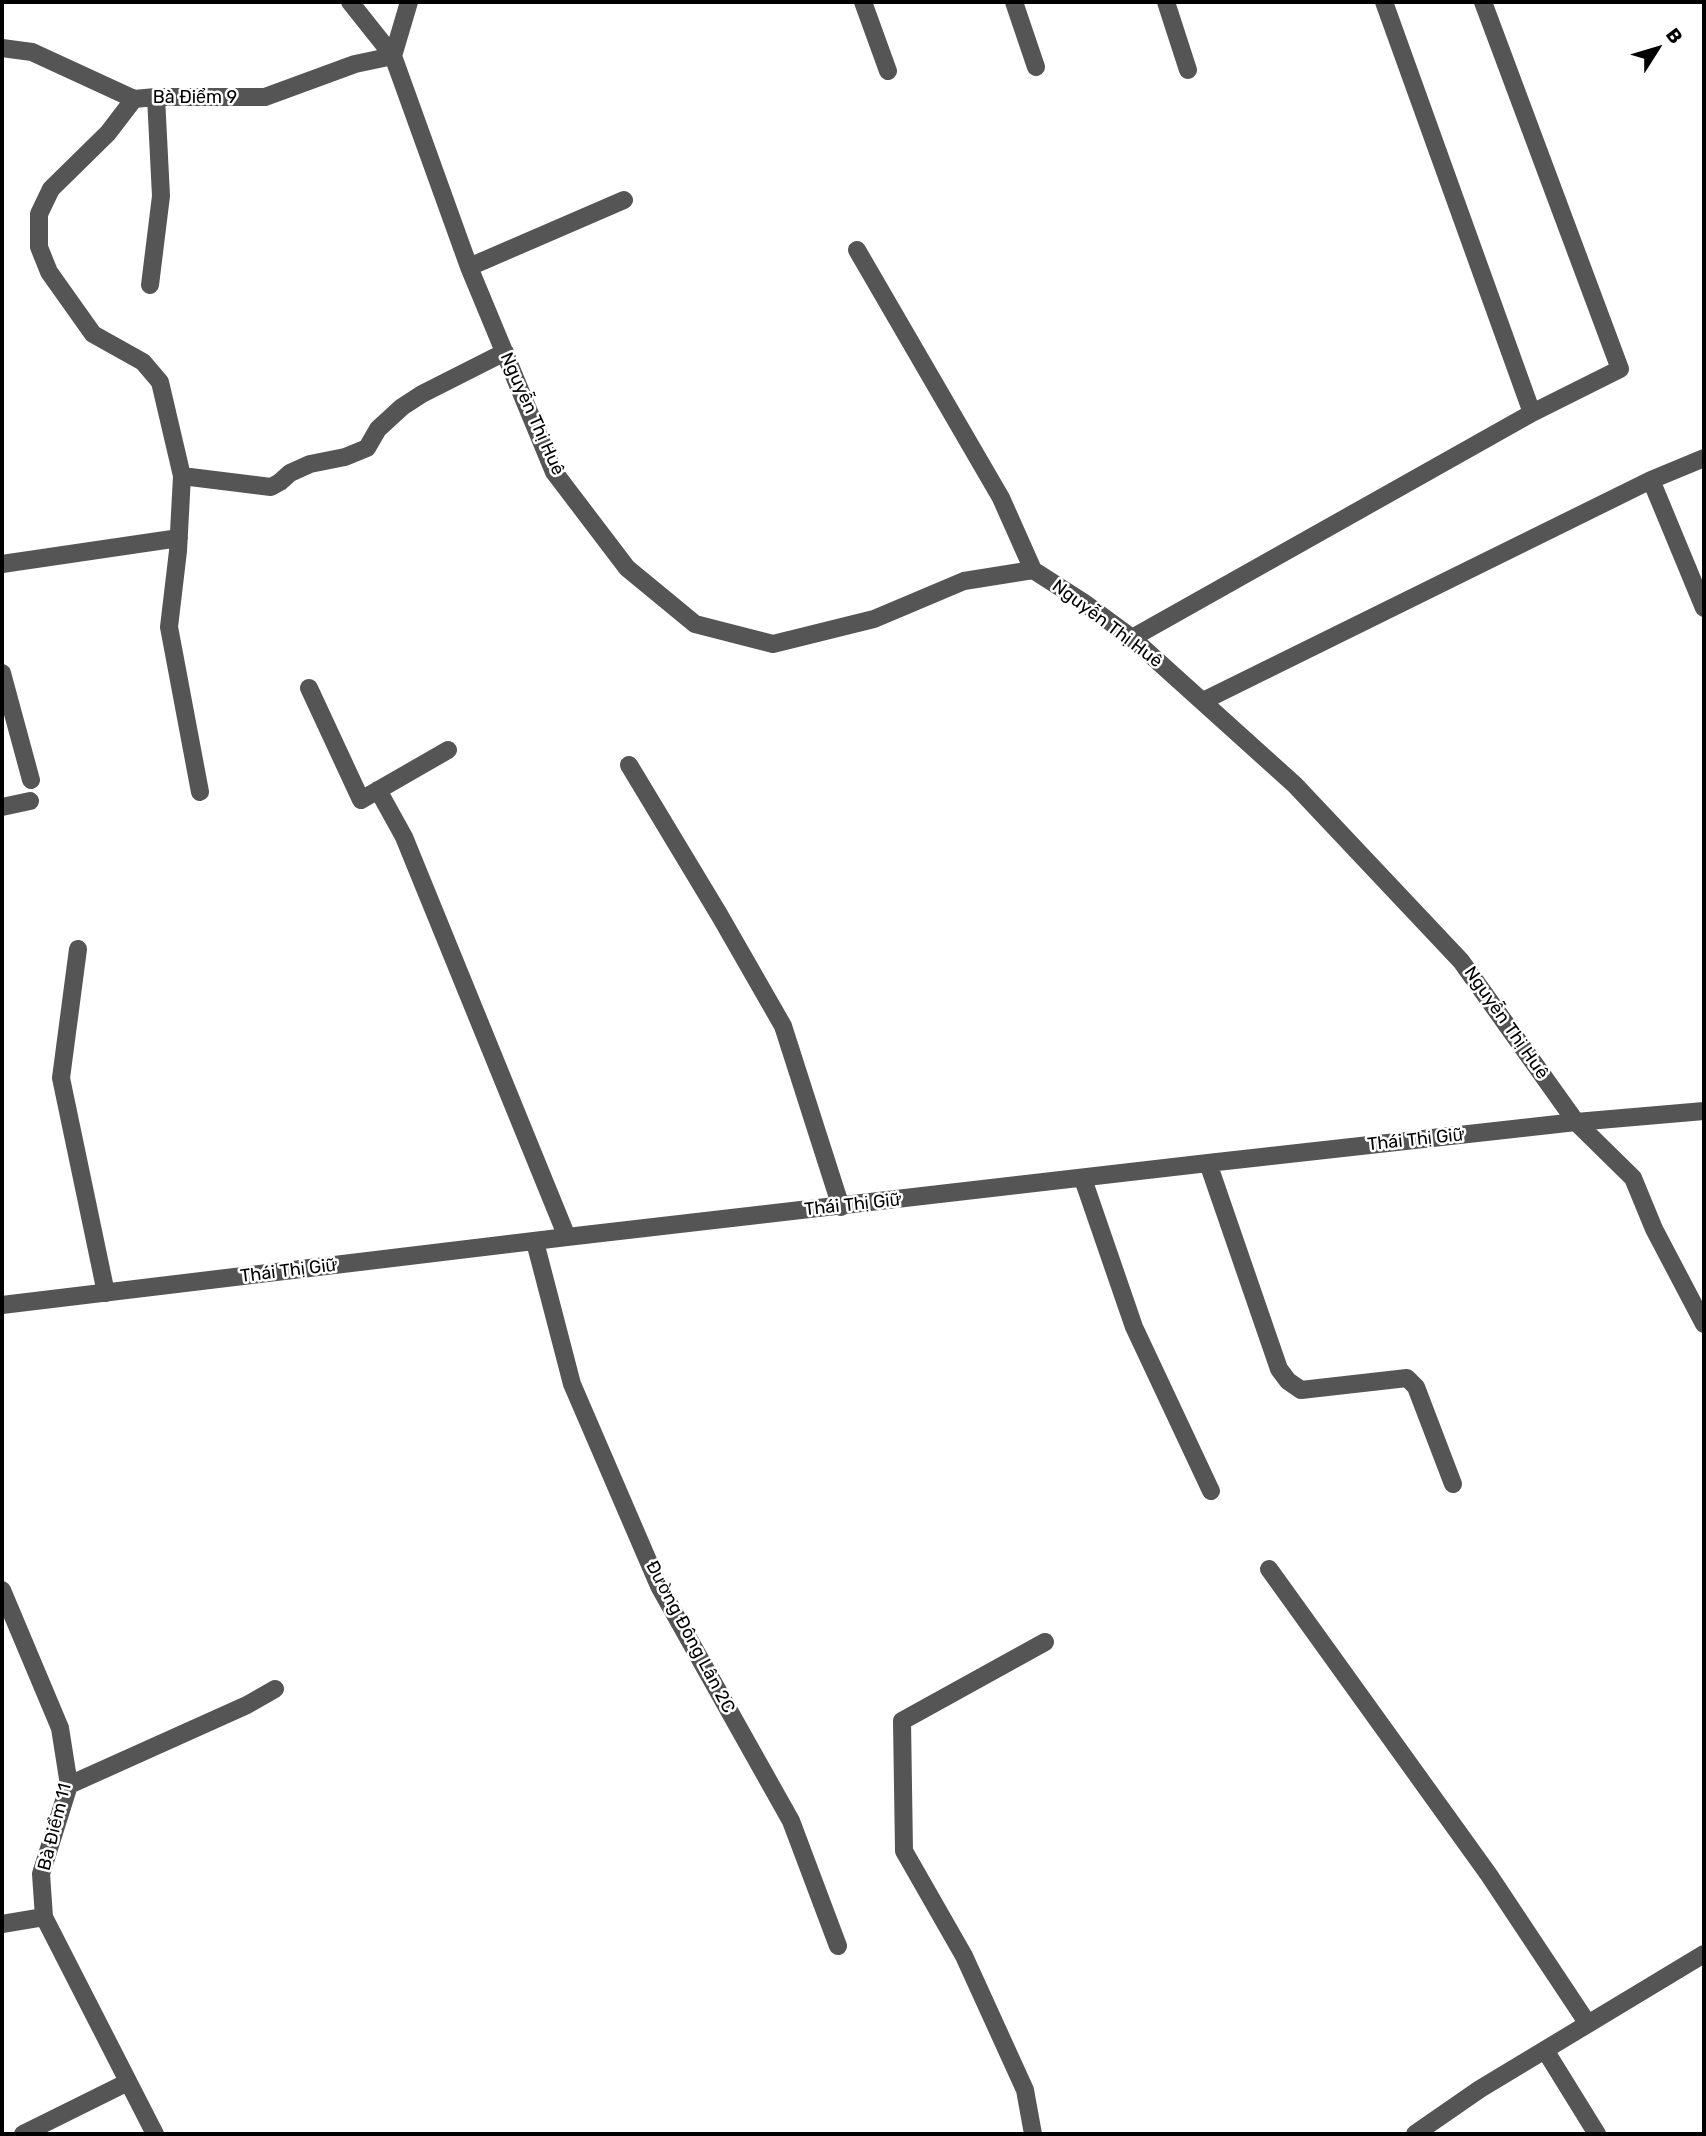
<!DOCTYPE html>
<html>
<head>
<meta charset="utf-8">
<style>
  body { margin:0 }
  #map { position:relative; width:1706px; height:2136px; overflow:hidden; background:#fff; font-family:Rubik,sans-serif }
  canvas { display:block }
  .frame { position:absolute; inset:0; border:4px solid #000; pointer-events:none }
  .north { position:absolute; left:1622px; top:14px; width:70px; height:70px; -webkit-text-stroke:5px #fff; paint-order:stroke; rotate:53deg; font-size:19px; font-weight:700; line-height:28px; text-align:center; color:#000 }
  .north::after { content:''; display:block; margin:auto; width:24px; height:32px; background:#000; clip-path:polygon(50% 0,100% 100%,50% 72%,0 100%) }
</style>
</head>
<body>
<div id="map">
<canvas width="1706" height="2136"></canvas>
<div class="frame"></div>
<div class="north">B</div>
</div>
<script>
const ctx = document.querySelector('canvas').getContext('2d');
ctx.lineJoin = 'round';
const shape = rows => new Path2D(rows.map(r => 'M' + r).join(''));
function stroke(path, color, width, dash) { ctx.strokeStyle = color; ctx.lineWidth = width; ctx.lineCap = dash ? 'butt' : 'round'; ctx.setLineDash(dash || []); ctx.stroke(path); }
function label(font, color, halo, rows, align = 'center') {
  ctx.font = font + ' Rubik,sans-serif'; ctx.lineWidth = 5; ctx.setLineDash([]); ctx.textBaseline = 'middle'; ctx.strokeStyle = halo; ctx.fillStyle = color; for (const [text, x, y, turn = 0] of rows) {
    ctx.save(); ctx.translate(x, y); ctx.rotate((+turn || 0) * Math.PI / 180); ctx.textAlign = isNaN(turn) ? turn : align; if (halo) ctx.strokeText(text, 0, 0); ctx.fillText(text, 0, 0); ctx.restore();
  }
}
const minor = shape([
  [350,2,393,56,469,267,554,472,627,568,695,624,773,644,874,619,964,581,1033,570,1083,602,1132,638,1295,785,1461,961,1576,1122,1633,1178,1654,1229,1704,1324],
  [863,2,888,71],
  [1014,2,1036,67],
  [1166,2,1188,70],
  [1483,2,1620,369,1532,413],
  [2,48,32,52,134,99,156,97,265,97,355,64,393,56],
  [393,56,409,2],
  [134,99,108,133,51,189,39,214,39,247,49,272,93,334,143,362,160,382,182,476,178,551,169,627,200,792],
  [857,250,1001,498,1033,570],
  [469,267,624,200],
  [150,285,161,196,156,97],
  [182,476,271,487,280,482,290,473,310,464,345,457,367,448,378,429,402,407,422,394,505,352],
  [1651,480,1704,608],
  [2,564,179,538],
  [1132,638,1532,413,1384,2],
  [2,673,31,780],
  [309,688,361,800,448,750],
  [1203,701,1651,480,1704,458],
  [629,765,720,916,783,1026,841,1207],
  [378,790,404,837,567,1237],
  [2,807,30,801],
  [78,949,61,1078,106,1293],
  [1208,1163,1279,1369,1288,1381,1301,1390,1407,1378,1416,1387,1453,1484],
  [1083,1179,1134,1327,1211,1491],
  [535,1242,572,1384,659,1586,791,1821,838,1946],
  [2,1305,567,1237,1208,1163,1576,1122,1704,1111],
  [1269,1569,1489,1875,1588,2024],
  [2,1590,60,1728,69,1785,41,1874,44,1917,155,2134],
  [69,1785,247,1705,275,1689],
  [2,1924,44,1917],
  [1545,2050,1597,2134],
  [23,2134,128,2082],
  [1033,2134,1025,2090,964,1956,904,1851,902,1721,1045,1642],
  [1415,2134,1480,2089,1704,1954]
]);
const streetNames = [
  ["Bà Điểm 9",195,98],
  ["Nguyễn Thị Huê",532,414,66],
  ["Nguyễn Thị Huê",1107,624,37],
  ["Nguyễn Thị Huê",1506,1023,55],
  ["Thái Thị Giữ",1416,1140,-6],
  ["Thái Thị Giữ",853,1205,-6],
  ["Thái Thị Giữ",289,1271,-7],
  ["Đường Đông Lân 2C",690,1637,62],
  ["Bà Điểm 11",55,1827,-76]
];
stroke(minor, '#555', 18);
label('18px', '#000', '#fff', streetNames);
</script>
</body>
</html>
